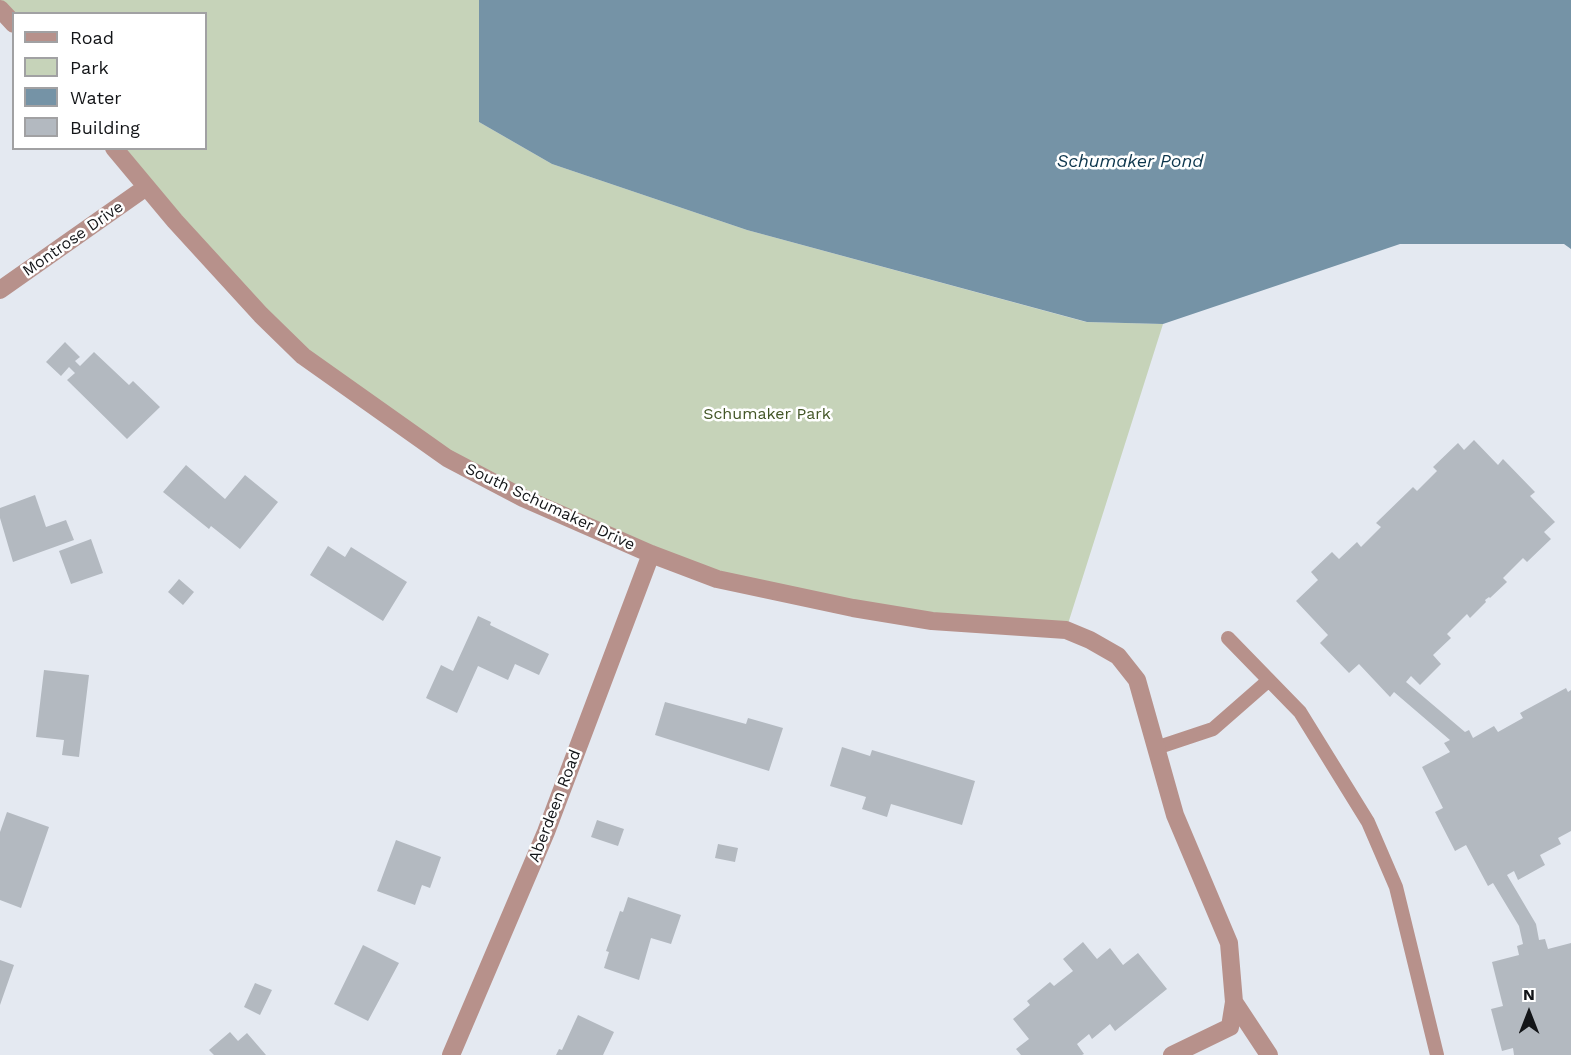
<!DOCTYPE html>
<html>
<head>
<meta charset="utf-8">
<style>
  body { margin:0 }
  #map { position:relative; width:1571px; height:1055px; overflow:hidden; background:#e4e9f1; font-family:"Work Sans",sans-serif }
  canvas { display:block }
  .legend { position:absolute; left:12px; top:12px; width:195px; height:138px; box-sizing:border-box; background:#fff; border:2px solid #a1a1a3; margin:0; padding:8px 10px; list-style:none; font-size:18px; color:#131518 }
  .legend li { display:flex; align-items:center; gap:12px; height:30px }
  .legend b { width:30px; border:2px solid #a1a1a3 }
  .north { position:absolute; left:1499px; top:983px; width:60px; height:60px; -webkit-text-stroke:4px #fff; paint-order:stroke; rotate:0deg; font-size:16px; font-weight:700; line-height:24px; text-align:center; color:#131518 }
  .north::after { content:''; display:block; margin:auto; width:21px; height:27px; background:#131518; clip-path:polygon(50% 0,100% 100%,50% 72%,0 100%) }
</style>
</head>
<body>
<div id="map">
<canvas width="1571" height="1055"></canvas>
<ul class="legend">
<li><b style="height:8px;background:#b7918b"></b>Road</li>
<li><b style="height:16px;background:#c6d3b9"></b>Park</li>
<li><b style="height:16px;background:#7593a6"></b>Water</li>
<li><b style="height:16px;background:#b3b9c0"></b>Building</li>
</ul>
<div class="north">N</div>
</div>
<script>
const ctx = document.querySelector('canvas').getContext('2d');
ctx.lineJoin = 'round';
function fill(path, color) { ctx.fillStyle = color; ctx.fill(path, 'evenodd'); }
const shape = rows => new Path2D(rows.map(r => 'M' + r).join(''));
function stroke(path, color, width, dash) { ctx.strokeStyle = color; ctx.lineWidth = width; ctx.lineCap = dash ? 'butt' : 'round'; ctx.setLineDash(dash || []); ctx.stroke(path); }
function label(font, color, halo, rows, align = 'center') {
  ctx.font = font + ' "Work Sans",sans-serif'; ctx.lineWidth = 5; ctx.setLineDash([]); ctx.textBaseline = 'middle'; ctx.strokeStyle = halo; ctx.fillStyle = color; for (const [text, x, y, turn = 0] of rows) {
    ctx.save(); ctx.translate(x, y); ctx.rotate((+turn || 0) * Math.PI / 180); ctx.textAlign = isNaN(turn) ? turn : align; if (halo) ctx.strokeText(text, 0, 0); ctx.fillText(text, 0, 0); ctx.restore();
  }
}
const green = shape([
  [0,0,479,0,479,122,552,164,747,230,1086,322,1163,324,1066,630,932,621,717,579,523,498,303,356,114,149,206,148,206,14,14,14,0,10]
]);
const water = shape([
  [479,0,1571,0,1571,249,1564,244,1400,244,1163,324,1087,322,747,230,552,164,479,122]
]);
const building = shape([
  [65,342,80,357,75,361,80,366,94,352,129,385,133,381,160,407,127,439,67,380,75,373,69,367,61,376,46,362],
  [1474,440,1498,465,1503,459,1535,492,1530,496,1555,522,1544,532,1551,539,1527,562,1523,558,1503,578,1507,582,1490,598,1489,597,1485,600,1486,602,1470,618,1467,614,1447,634,1451,638,1433,655,1441,664,1420,685,1411,676,1406,682,1465,732,1469,730,1473,738,1494,726,1498,732,1523,718,1520,713,1566,688,1568,692,1571,690,1571,831,1558,838,1561,844,1540,855,1545,865,1518,880,1514,871,1507,875,1536,924,1539,940,1545,939,1548,949,1571,943,1571,1055,1514,1055,1513,1048,1502,1051,1491,1009,1503,1006,1492,962,1519,955,1517,946,1523,944,1519,926,1493,883,1488,886,1466,845,1455,851,1435,812,1443,808,1422,767,1450,752,1444,743,1450,740,1394,692,1390,697,1359,664,1349,673,1320,643,1328,635,1296,601,1318,580,1311,572,1332,552,1339,559,1357,542,1361,547,1381,527,1376,523,1413,487,1417,491,1437,471,1433,467,1458,443,1464,450],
  [186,465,225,499,245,475,278,502,240,549,211,526,209,529,163,492],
  [35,495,46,527,66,520,74,540,13,562,0,518,0,508],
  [91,539,103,573,71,584,59,551],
  [328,546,345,557,351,547,407,582,383,621,310,575],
  [179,579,194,592,183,605,168,592],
  [478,616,491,622,490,625,549,654,539,675,515,664,508,680,478,666,457,713,426,698,441,665,453,671],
  [44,670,89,675,79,757,62,755,64,740,36,737],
  [665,702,746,724,748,718,783,728,769,771,655,735],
  [842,747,870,756,872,750,975,781,962,825,891,804,887,817,862,809,866,797,830,786],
  [7,812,49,827,21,908,0,900,0,832],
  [597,820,624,829,618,846,591,837],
  [396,840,441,857,430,888,422,885,415,905,377,891],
  [718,844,738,848,735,862,715,858],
  [628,897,681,915,671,944,651,938,639,980,604,968,609,952,606,951,620,911,623,912],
  [1083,942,1097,959,1110,948,1123,965,1138,953,1167,989,1115,1031,1110,1024,1092,1039,1089,1034,1077,1044,1084,1054,1082,1055,1021,1055,1016,1049,1029,1039,1013,1019,1030,1005,1027,1001,1050,982,1054,986,1073,971,1063,959],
  [363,945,399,963,368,1021,334,1004],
  [0,960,14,965,0,1005],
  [255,983,272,990,260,1015,244,1007],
  [578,1015,614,1032,603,1055,556,1055,559,1049,562,1050],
  [230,1032,238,1041,247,1033,266,1055,214,1055,209,1050]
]);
const lane = shape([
  [1228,638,1300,712,1368,822,1396,887,1437,1055],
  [1156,748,1213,729,1269,680]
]);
const street = shape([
  [0,9,14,24],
  [114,148,175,221,261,315,303,356,447,458,523,498,651,554,717,579,853,608,932,621,1066,630,1090,640,1118,656,1137,680,1175,815,1229,943,1234,1002,1230,1027,1172,1055],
  [0,290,145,188],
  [1234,1002,1269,1055],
  [451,1055,546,832,651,554]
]);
const streetNames = [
  ["Montrose Drive",73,239,-35],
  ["South Schumaker Drive",550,507,25],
  ["Aberdeen Road",555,806,-69]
];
const parkNames = [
  ["Schumaker Park",767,414]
];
const waterNames = [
  ["Schumaker Pond",1130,162]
];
fill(green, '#c6d3b9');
fill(water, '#7593a6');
fill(building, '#b3b9c0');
stroke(lane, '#b7918b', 14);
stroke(street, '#b7918b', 18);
label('16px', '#131518', '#fff', streetNames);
label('16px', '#435627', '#fff', parkNames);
label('italic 18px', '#0c354c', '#fff', waterNames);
</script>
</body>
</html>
